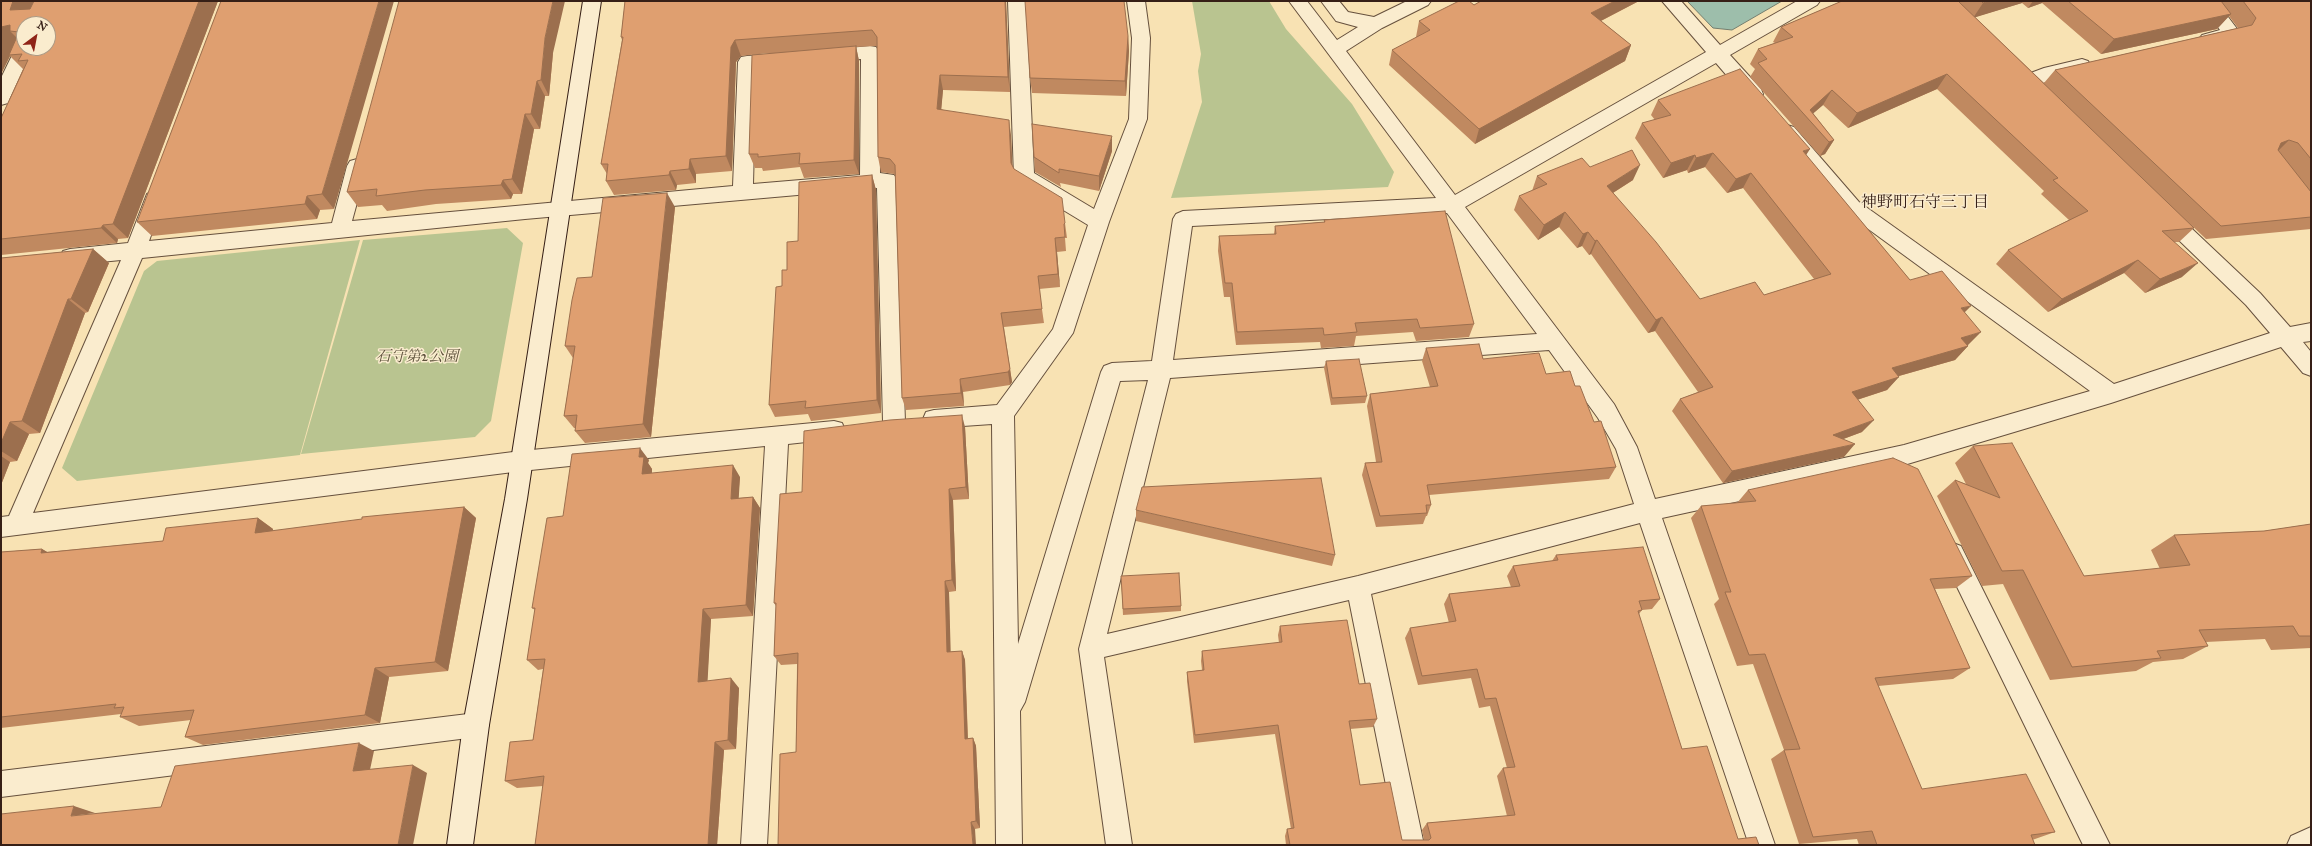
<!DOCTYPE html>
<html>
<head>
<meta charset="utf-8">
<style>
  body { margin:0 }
  #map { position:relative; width:2312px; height:846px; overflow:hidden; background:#f8e2b3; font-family:"IM FELL Great Primer",serif }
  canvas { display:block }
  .frame { position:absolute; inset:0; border:2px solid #361f16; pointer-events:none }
  .north { position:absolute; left:16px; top:16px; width:40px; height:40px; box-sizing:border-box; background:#faecce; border:1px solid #ac9a84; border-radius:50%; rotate:32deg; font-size:11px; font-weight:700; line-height:16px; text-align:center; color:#361f16 }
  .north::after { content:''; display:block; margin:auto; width:14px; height:18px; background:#8f2418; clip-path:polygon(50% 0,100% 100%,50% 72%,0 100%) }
</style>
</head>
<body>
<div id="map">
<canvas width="2312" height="846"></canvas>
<div class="frame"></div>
<div class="north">N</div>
</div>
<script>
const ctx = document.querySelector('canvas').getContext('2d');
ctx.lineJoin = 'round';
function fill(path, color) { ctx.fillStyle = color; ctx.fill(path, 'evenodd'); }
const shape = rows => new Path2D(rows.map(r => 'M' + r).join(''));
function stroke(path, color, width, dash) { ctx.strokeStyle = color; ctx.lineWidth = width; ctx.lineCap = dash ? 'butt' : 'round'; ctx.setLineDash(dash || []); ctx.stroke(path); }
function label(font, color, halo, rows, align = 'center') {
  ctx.font = font + ' "IM FELL Great Primer","Noto Serif JP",serif'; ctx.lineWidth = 3; ctx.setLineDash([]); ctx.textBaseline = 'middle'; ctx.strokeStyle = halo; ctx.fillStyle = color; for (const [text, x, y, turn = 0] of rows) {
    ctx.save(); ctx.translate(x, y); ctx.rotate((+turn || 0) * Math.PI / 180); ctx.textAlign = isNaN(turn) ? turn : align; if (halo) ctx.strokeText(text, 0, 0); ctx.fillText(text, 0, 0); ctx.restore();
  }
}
const green = shape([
  [1192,1,1269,1,1286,29,1352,104,1394,172,1388,187,1171,198,1202,102,1198,71,1201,54],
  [507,228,523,243,491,421,475,437,301,454,363,240],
  [360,240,300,455,77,481,62,468,144,271,157,261]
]);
const water = shape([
  [1687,1,1782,1,1732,30,1713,28,1687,1]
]);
const street = shape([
  [1008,1,1026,1,1034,173,1094,209,1129,119,1132,38,1127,1,1145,1,1150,38,1147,119,1109,222,1073,333,1014,416,1018,644,1101,372,1104,366,1112,363,1152,361,1173,219,1176,214,1183,211,1436,198,1289,1,1307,1,1337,40,1358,27,1336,21,1321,1,1339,1,1348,12,1374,17,1407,1,1431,1,1428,5,1382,28,1346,51,1455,195,1706,52,1662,1,1681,1,1720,45,1797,1,1820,1,1817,5,1730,55,1761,89,1763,94,1761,99,1754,101,1747,99,1716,63,1465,207,1614,404,1637,447,1655,499,1904,445,2090,391,1845,212,1780,137,1778,132,1780,127,1787,125,1794,127,1859,202,2114,384,2270,333,2246,305,2158,220,2155,215,2158,210,2165,207,2172,210,2260,293,2290,327,2311,323,2311,341,2303,342,2311,352,2311,376,2303,373,2281,347,2111,403,1904,465,1662,518,1775,845,1749,845,1640,523,1371,594,1424,845,1398,845,1349,600,1104,657,1132,845,1106,845,1079,649,1148,380,1120,381,1025,702,1020,711,1022,845,996,845,992,424,934,428,926,426,923,419,926,412,934,410,997,405,1053,329,1088,225,1017,182,1014,177,1008,1],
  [1447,213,1537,334,1173,360,1192,226,1447,213],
  [1549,350,1598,418,1616,449,1634,504,1358,576,1107,634,1170,378,1549,350],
  [2198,1,2216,1,2241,34,2238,38,2208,45,2202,43,2199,39,2202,35,2220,30,2198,1],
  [24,42,24,48,33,48,10,98,8,103,1,105,1,78,18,43,24,42],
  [870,46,876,47,879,52,880,173,894,175,897,180,905,422,902,429,894,431,886,429,883,422,877,188,525,219,142,258,33,513,521,451,834,421,842,423,845,430,842,437,834,439,788,444,767,845,741,845,765,446,521,471,1,537,1,517,9,516,121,260,70,265,63,263,60,257,63,251,70,249,128,243,147,194,154,191,161,194,164,199,149,241,332,223,347,166,350,161,357,159,364,161,367,166,352,221,733,186,738,62,741,57,747,56,781,54,787,55,790,60,787,65,756,68,753,184,860,175,861,59,827,62,821,61,818,56,821,51,827,50,870,46],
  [2082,59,2088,61,2091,66,2088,71,2054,79,2027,89,2020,87,2018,82,2020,77,2044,68,2082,59],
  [1953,543,1961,546,2110,845,2083,845,1941,554,1945,546,1953,543],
  [476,713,485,716,489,725,485,734,476,737,1,797,1,771,476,713],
  [2311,827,2311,845,2287,845,2291,836,2311,827]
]);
const secondary = shape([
  [583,1,601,1,527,499,489,725,473,845,447,845,463,725,505,499,583,1]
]);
const wall = shape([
  [1,1,218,1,128,238,118,239,117,243,1,255,1,118,23,69,10,56,2,72,1,72],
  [221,1,334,209,320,210,317,219,152,236,137,222],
  [625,1,1007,1,1006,1,1010,92,943,90,941,109,1011,135,1012,166,1014,169,1065,223,1067,238,1065,238,1066,251,1057,252,1060,287,1039,289,1044,323,1004,327,1012,382,1010,385,963,392,964,406,906,410,902,398,895,175,894,174,881,172,878,157,877,46,876,46,856,47,859,61,859,174,804,178,800,167,763,171,762,168,755,168,749,154,769,53,741,56,736,62,732,171,696,174,696,183,677,185,676,190,614,195,606,181,607,174,601,164,622,40,621,37],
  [1481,1,1639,1,1601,21,1631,45,1625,61,1475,144,1389,65,1392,50,1417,37,1416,37,1419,21,1474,5],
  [1842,1,2311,1,2311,229,2206,239,2186,220,2194,228,2179,242,2175,242,2182,277,2145,293,2124,273,2048,312,1996,264,2008,250,2069,220,2041,194,2044,191,1937,89,1848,128,1823,105,1813,113,1834,140,1825,154,1820,156,1750,77,1755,69,1750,64,1758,49,1775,43,1773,42,1781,27],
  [2022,3,2028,8,2042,3,2101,54,2217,29,2229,16,2238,28,2055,70,2044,83,1975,17],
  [1128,36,1129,51,1126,96,1032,93,1030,78],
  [553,53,549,96,545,96,540,129,534,129,522,194,513,194,511,199,436,204,387,211,382,205,358,207,347,192],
  [1658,100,1806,155,1910,280,1965,313,1968,345,1967,345,1968,346,1955,360,1899,376,1887,390,1857,400,1862,432,1843,439,1844,457,1723,483,1672,411,1680,399,1698,392,1655,331,1648,333,1591,254,1589,255,1582,246,1577,248,1559,227,1538,240,1514,210,1519,196,1532,191,1537,176,1590,167,1633,180,1613,193,1700,299,1764,295,1814,279,1743,188,1727,193,1705,167,1688,173,1687,170,1663,178,1635,138,1642,123,1655,120,1651,115],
  [1112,151,1099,191,1060,183,1061,187,1035,172,1034,157],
  [872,175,876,190,881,413,811,421,808,414,775,417,769,405,782,286,787,270,798,241],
  [675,207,651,437,585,443,575,431,575,428,574,428,564,416,573,358,565,346,592,277],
  [1324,220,1474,324,1469,337,1416,341,1413,332,1356,336,1354,346,1321,348,1320,342,1236,345,1230,297,1224,297,1218,251,1219,236,1274,234,1275,226,1324,222],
  [93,249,109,263,88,312,85,313,40,433,29,434,17,461,10,462,1,485,1,258],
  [1426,348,1483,359,1546,374,1575,386,1616,467,1609,479,1429,495,1431,505,1427,516,1426,516,1423,524,1376,527,1362,475,1365,463,1376,462,1367,406,1370,394,1430,387,1422,361],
  [1326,361,1367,396,1365,403,1331,405,1324,368],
  [965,427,969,499,953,500,956,591,949,592,950,652,962,651,965,660,968,738,973,738,976,746,980,828,975,829,796,752,797,664,781,665,774,656,776,606,774,603,802,492],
  [1973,446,2084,576,2160,569,2151,550,2174,535,2264,531,2311,524,2311,648,2271,650,2265,639,2206,642,2208,646,2183,659,2153,662,2136,671,2050,680,2003,584,1982,586,1937,496,1955,480,1966,484,1955,463],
  [649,460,648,463,652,469,652,473,740,477,738,498,753,497,760,508,753,616,711,619,707,681,739,688,736,749,724,750,717,845,535,845,543,786,517,788,505,781,533,740,543,669,538,670,527,660,535,610,532,608,563,516],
  [1748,490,1972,576,1956,588,1935,589,1970,668,1953,679,1878,686,1922,789,2055,832,2035,839,2032,840,2035,845,1859,845,1857,839,1799,844,1771,759,1784,750,1753,664,1737,666,1714,604,1719,599,1691,518,1701,506,1737,503],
  [464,507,476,518,448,671,389,677,380,723,203,745,185,737,191,720,139,726,120,717,121,714,1,728,1,552,42,549,47,552,163,541,258,518,273,529,273,531],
  [1136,510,1335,555,1332,566,1136,521],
  [1556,555,1660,599,1652,609,1642,610,1639,614,1682,749,1738,839,1759,845,1286,845,1285,836,1287,829,1291,829,1275,734,1194,743,1187,681,1187,672,1202,670,1201,661,1202,651,1279,643,1278,635,1280,626,1359,684,1377,719,1373,727,1350,729,1360,785,1402,840,1424,840,1422,830,1427,823,1507,816,1497,776,1503,768,1507,768,1490,706,1479,708,1471,678,1418,685,1405,638,1410,628,1449,623,1444,604,1449,594,1511,587,1507,576,1513,566,1552,561],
  [1121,576,1181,606,1181,611,1123,615]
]);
const shadedWall = shape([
  [13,1,34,1,26,24,10,10],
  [199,1,218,1,128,238,113,224],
  [379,1,394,1,334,209,322,194],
  [553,1,565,1,553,53,549,96,541,80,545,38],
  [1005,1,1006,1,1010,92,1008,77],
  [1615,1,1639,1,1585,29,1591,13],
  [1989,1,2023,1,2022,3,1973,18,1983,3],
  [2033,1,2043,1,2042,3,2028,8],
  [2231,14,2217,29,2101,54,2114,39],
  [10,25,10,31,21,42,9,55,10,56,2,72,1,71,1,27],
  [1128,36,1129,51,1126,96,1125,81],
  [735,40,741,56,736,62,732,171,726,156,731,47],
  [1631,45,1625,61,1475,144,1479,129],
  [856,46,859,61,859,174,854,160],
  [1947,74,1937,89,1848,128,1857,113],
  [940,75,943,90,940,124,937,109],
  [537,81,545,96,540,129,531,114],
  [1832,90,1823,105,1808,118,1810,110],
  [525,114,534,129,522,194,512,179],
  [1009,120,1011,135,1013,178,1011,163],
  [1112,136,1112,151,1099,191,1099,176],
  [1834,140,1825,154,1820,156,1829,142],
  [2289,140,2274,155,2281,143],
  [1810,149,1801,163,1803,151],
  [1713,153,1705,167,1688,173,1696,158],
  [1695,155,1687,170,1663,178,1671,163],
  [690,159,696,174,696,183,689,169],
  [1640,165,1633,180,1600,201,1607,186],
  [670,171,677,185,676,190,669,175],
  [1751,173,1743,188,1727,193,1736,179],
  [872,175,876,190,881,413,877,400],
  [503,180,513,194,511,199,501,185],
  [667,193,675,207,651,437,643,424],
  [307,196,320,210,317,219,305,204],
  [1565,212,1559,227,1538,240,1544,225],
  [103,225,118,239,117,243,101,228],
  [1588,232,1582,246,1577,248,1583,234],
  [1055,238,1057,252,1060,287,1058,274],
  [1597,240,1591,254,1589,255,1595,241],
  [93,249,109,263,88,312,71,299],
  [2138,260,2124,273,2048,312,2062,299],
  [2198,263,2182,277,2145,293,2160,279],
  [68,299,85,313,40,433,22,421],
  [1971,306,1958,319,1961,308],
  [1001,313,1012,382,1010,385,1008,372],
  [1662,317,1655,331,1648,333,1656,320],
  [1981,332,1968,345,1948,351,1961,338],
  [1968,346,1955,360,1881,381,1892,368],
  [1899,377,1887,390,1841,405,1852,392],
  [960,379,963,392,964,406,961,393],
  [962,415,965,427,969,499,966,487],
  [1874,420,1862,432,1822,447,1833,435],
  [10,422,29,434,17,461,1,451,1,443],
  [1855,444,1844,457,1723,483,1732,471],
  [640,448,649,460,648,463,652,469,651,486,642,474,639,457],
  [1,456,10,462,1,485],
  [733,465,740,477,738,510,731,499],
  [949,489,953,500,956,591,952,580],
  [753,497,760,508,753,616,746,605],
  [464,507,476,518,448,671,435,662],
  [258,518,273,529,270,544,255,533],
  [42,549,61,560,41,553],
  [945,581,949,592,951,662,947,652],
  [703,609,711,619,707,691,698,682],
  [962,651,965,660,968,747,965,739],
  [375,668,389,677,380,723,365,715],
  [731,678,739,688,736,749,728,740],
  [973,738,976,746,980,828,976,821],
  [715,742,724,750,717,845,708,845],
  [359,743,374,751,368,779,353,771],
  [413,765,427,773,413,845,398,845],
  [74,806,95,813,71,816],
  [971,822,975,829,976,845,973,845]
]);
const building = shape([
  [1,1,13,1,10,10,30,9,34,1,199,1,113,224,103,225,101,228,1,239,1,118,28,60,18,61,22,54,9,55,19,32,10,31,10,25,1,27,1,1],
  [24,24,48,24,48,48,24,48,24,24],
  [221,1,379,1,322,194,307,196,305,204,137,222,221,1],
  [399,1,553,1,545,38,541,80,537,81,531,114,525,114,512,179,503,180,501,185,425,190,376,196,377,189,347,192,399,1],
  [625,1,1005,1,1008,77,940,75,937,109,1009,120,1011,163,1014,169,1062,198,1065,223,1064,224,1065,237,1055,238,1058,274,1038,276,1042,309,1001,313,1010,369,1008,372,960,379,961,393,902,398,895,165,890,159,878,157,877,37,872,30,735,40,731,47,726,156,690,159,689,169,670,171,669,175,606,181,608,164,601,164,623,37,621,37,625,1],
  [1025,1,1124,1,1128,36,1125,81,1030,78,1025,1],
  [1459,1,1469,1,1474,5,1481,1,1615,1,1591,13,1631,45,1479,129,1392,50,1430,30,1419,21,1459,1],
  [1842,1,1958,1,2194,228,2162,231,2198,263,2160,279,2138,260,2062,299,2008,250,2088,211,2053,180,2058,178,1947,74,1857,113,1832,90,1810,110,1834,140,1829,142,1758,63,1767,59,1758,49,1793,37,1781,27,1842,1],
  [1981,1,1989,1,1983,3,1981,1],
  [2068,1,2221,1,2231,14,2114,39,2068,1],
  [2243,1,2311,1,2311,159,2298,143,2289,140,2281,143,2278,150,2311,192,2311,217,2221,226,2055,70,2252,25,2256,18,2243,1],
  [856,46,854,160,799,164,800,153,758,157,758,154,749,154,752,55,856,46],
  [1740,69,1810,149,1803,151,1910,280,1942,271,1971,306,1961,308,1981,332,1961,338,1968,346,1892,368,1899,377,1852,392,1874,420,1833,435,1855,444,1732,471,1680,399,1713,387,1662,317,1656,320,1597,240,1595,241,1588,232,1583,234,1565,212,1544,225,1519,196,1547,184,1537,176,1582,158,1590,167,1632,150,1640,165,1607,186,1656,242,1700,299,1755,282,1764,295,1831,274,1751,173,1736,179,1713,153,1696,158,1695,155,1671,163,1642,123,1671,115,1658,100,1740,69],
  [1032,124,1112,136,1099,176,1059,169,1059,173,1034,157,1032,124],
  [872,175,877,400,805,408,806,401,769,405,776,287,782,286,782,270,787,270,787,242,798,241,799,182,872,175],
  [667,193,643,424,575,431,577,415,564,416,575,346,565,346,572,300,577,278,592,277,603,198,667,193],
  [1445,211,1474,324,1420,328,1417,319,1355,323,1357,332,1324,335,1323,328,1237,332,1232,283,1225,283,1219,236,1276,234,1275,226,1325,222,1324,220,1445,211],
  [93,249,71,299,68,299,22,421,10,422,1,443,1,258,93,249],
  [1479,344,1483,359,1539,353,1546,374,1570,371,1575,386,1580,386,1594,422,1601,421,1616,467,1427,485,1431,505,1426,505,1427,513,1380,516,1365,463,1382,462,1370,394,1438,386,1426,348,1479,344],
  [1359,359,1367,396,1332,398,1326,361,1359,359],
  [962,415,966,487,949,489,952,580,945,581,947,652,962,651,965,739,973,738,976,821,971,822,973,845,778,845,780,754,796,752,798,653,774,656,776,603,774,603,780,494,802,492,804,431,890,420,962,415],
  [2012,443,2084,576,2190,565,2174,535,2264,531,2311,524,2311,636,2299,636,2293,626,2199,630,2208,646,2157,651,2161,658,2072,667,2023,570,2002,571,1955,480,2000,498,1973,446,2012,443],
  [640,448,639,457,644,457,642,474,733,465,731,499,753,497,746,605,703,609,698,682,731,678,728,740,715,742,708,845,535,845,544,776,505,781,510,742,533,740,545,659,527,660,535,608,532,608,547,518,563,516,572,454,640,448],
  [1893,458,1918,469,1972,576,1930,579,1970,668,1875,678,1922,789,2026,774,2055,832,2031,835,2035,845,1877,845,1872,831,1813,837,1784,750,1800,749,1765,654,1749,655,1725,592,1731,592,1701,506,1756,501,1748,490,1893,458],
  [1321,478,1335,555,1136,510,1142,487,1321,478],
  [464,507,435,662,375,668,365,715,185,737,194,710,120,717,124,707,114,708,116,704,1,717,1,552,42,549,41,553,163,541,166,528,258,518,255,533,362,519,362,517,464,507],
  [1643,547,1660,599,1639,601,1642,610,1638,611,1682,749,1707,746,1738,839,1756,837,1759,845,1290,845,1287,829,1294,828,1278,725,1195,735,1187,672,1204,670,1202,651,1282,642,1280,626,1347,620,1359,684,1370,683,1377,719,1349,721,1360,785,1390,782,1402,840,1429,840,1431,838,1427,823,1515,815,1503,768,1515,767,1496,698,1485,699,1477,669,1422,676,1410,628,1456,621,1449,594,1520,586,1513,566,1558,560,1556,555,1643,547],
  [1179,573,1181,606,1123,609,1121,576,1179,573],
  [359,743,353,771,413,765,398,845,1,845,1,814,74,806,71,816,161,807,175,766,359,743]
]);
const parkNames = [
  ["石守第2公園",417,357]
];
const neighbourhoodNames = [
  ["神野町石守三丁目",1925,203]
];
fill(green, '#b9c490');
fill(water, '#9dbeab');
stroke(water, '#747e6f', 1);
stroke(street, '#66503d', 2);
stroke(secondary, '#361f16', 2);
fill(street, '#faecce');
fill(secondary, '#faecce');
fill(wall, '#c08960');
fill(shadedWall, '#9c6f4e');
fill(building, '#df9f70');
stroke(building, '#9c6f4e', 1);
label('italic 15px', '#5d513b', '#faecce', parkNames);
label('16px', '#361f16', '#faecce', neighbourhoodNames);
</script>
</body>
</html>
